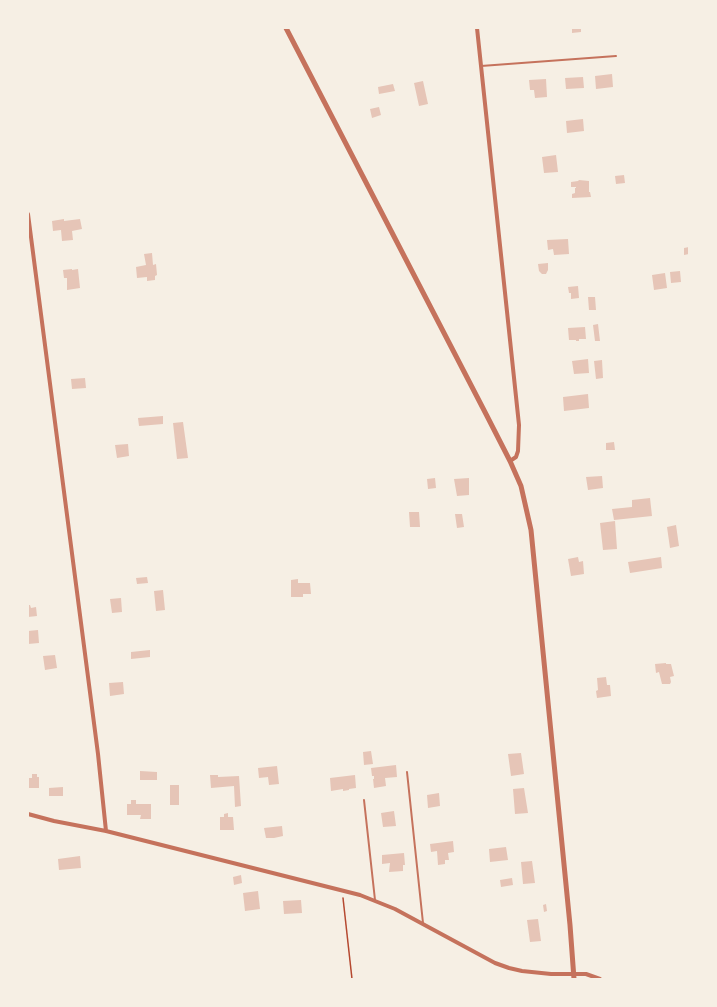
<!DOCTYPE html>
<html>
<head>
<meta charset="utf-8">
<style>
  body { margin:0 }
  #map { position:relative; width:717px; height:1007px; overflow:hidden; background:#f6efe4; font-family:Quicksand,sans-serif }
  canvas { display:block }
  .frame { position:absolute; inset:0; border:29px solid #f6efe4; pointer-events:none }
</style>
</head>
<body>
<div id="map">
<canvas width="717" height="1007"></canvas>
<div class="frame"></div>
</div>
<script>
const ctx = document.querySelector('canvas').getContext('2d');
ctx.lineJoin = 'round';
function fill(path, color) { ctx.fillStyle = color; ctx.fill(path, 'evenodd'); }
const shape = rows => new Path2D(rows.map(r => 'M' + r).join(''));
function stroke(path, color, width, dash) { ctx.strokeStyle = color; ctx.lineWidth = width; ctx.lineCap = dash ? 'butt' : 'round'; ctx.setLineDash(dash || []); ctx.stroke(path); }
const building = shape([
  [572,28,581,28,581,32,572,33],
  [612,74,613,87,596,89,595,76],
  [583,77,584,88,566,89,565,78],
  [546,79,547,97,535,98,534,90,530,90,529,80],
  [423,81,428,104,419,106,414,83],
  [393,84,395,91,379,94,378,87],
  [379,107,381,115,372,118,370,109],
  [583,119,584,131,567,133,566,121],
  [556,155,558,172,544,173,542,157],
  [624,175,625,183,616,184,615,176],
  [579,180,589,181,589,192,590,192,591,197,572,198,572,194,575,193,575,188,576,188,576,187,571,187,571,182,578,181],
  [64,219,64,221,80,219,82,229,72,231,73,240,62,241,61,230,53,231,52,221],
  [568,239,569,254,554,255,553,249,548,250,547,240],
  [689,247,689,254,684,255,684,248],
  [152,253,153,265,156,264,157,275,155,276,155,280,147,281,147,277,137,278,136,267,146,265,144,254],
  [548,263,548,270,546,274,542,274,539,271,538,264],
  [72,269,72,270,78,269,80,288,67,290,67,278,64,278,63,270],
  [680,271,681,282,671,283,670,272],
  [665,273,667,288,654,290,652,275],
  [578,286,579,298,571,299,571,293,569,293,568,287],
  [588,297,595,297,596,310,589,310],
  [598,324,600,341,595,341,593,325],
  [585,327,586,339,579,339,579,341,576,341,576,340,569,340,568,328],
  [588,359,589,373,574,374,572,361],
  [602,360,603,378,596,379,594,361],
  [85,378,86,388,72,389,71,379],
  [588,394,589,408,564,411,563,397],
  [163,416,163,424,139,426,138,418],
  [183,422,188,458,177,459,173,423],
  [614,442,615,450,606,450,606,443],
  [128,444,129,456,117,458,115,445],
  [602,476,603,488,588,490,586,477],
  [435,478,436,488,428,489,427,479],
  [469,478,469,495,457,496,454,479],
  [650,498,652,516,614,520,612,509,632,507,632,500],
  [409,512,419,512,420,527,410,527],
  [455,514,462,514,464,527,457,528],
  [615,521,617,549,603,550,600,523],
  [676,525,679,546,670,548,667,527],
  [578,557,579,562,583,561,584,574,571,576,568,559],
  [661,557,662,568,630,573,628,562],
  [147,577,148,583,137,584,136,578],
  [298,579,298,583,310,583,311,594,303,594,303,597,291,597,291,580],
  [163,590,165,610,156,611,154,591],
  [121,598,122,612,112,613,110,599],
  [28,605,30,605,31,608,36,607,37,616,28,617],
  [38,630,39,643,28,644,28,631],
  [150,650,150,657,131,659,131,652],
  [55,655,57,668,45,670,43,656],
  [666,663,666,664,671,664,674,676,670,677,671,682,670,684,662,684,659,672,656,673,655,664],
  [606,677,607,685,610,685,611,696,597,698,596,691,598,690,597,678],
  [123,682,124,694,110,696,109,683],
  [371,751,373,764,364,765,363,752],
  [521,753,524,774,511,776,508,754],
  [396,765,397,777,385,778,386,786,374,788,373,779,374,779,374,776,372,776,371,768],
  [277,766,279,784,269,785,268,777,259,778,258,768],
  [140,771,157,772,157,780,140,780],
  [32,774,37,774,37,777,39,777,39,788,28,788,28,778,32,778],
  [210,775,218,775,218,777,239,776,241,806,235,807,234,786,211,788],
  [355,775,356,788,349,789,349,790,343,791,343,789,331,791,330,778],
  [170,785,179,785,179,805,170,805],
  [63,787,63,796,49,796,49,788],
  [524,788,528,813,515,814,513,789],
  [439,793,440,806,428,808,427,795],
  [131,800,136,800,136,804,151,804,151,819,140,819,141,815,127,815,127,804,131,804],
  [394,811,396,826,383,827,381,813],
  [228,813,228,817,233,817,234,830,220,830,220,817,224,817,224,814],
  [282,826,283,836,274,838,266,838,264,828],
  [453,841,454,852,448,853,449,860,445,860,445,864,438,865,437,851,431,852,430,844],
  [506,847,508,860,490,862,489,849],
  [404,853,405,865,403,865,403,871,389,872,390,863,382,864,382,855],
  [80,856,81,868,59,870,58,859],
  [532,861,535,883,523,884,521,862],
  [241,875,242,883,234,885,233,877],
  [512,878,513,885,501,887,500,880],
  [258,891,260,909,245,911,243,893],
  [301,900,302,913,284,914,283,901],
  [546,904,547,911,544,912,543,905],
  [538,919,541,941,530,942,527,920]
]);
const path = shape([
  [343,898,352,979]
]);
const service = shape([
  [481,66,616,56],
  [407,772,423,923],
  [364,800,375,900]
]);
const minor = shape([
  [477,28,519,425,518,451,516,457,510,461],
  [28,214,98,754,106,831],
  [28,814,54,821,106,831,360,895,395,909,495,963,509,968,522,971,551,974,586,974,600,979]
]);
const tertiary = shape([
  [286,28,487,416,510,461,521,486,531,530,570,925,574,979]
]);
fill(building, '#e6c5b7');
stroke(path, '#b5482f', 1.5);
stroke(service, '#c5725c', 2);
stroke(minor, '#c5725c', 4);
stroke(tertiary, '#c5725c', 5);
</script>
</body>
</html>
